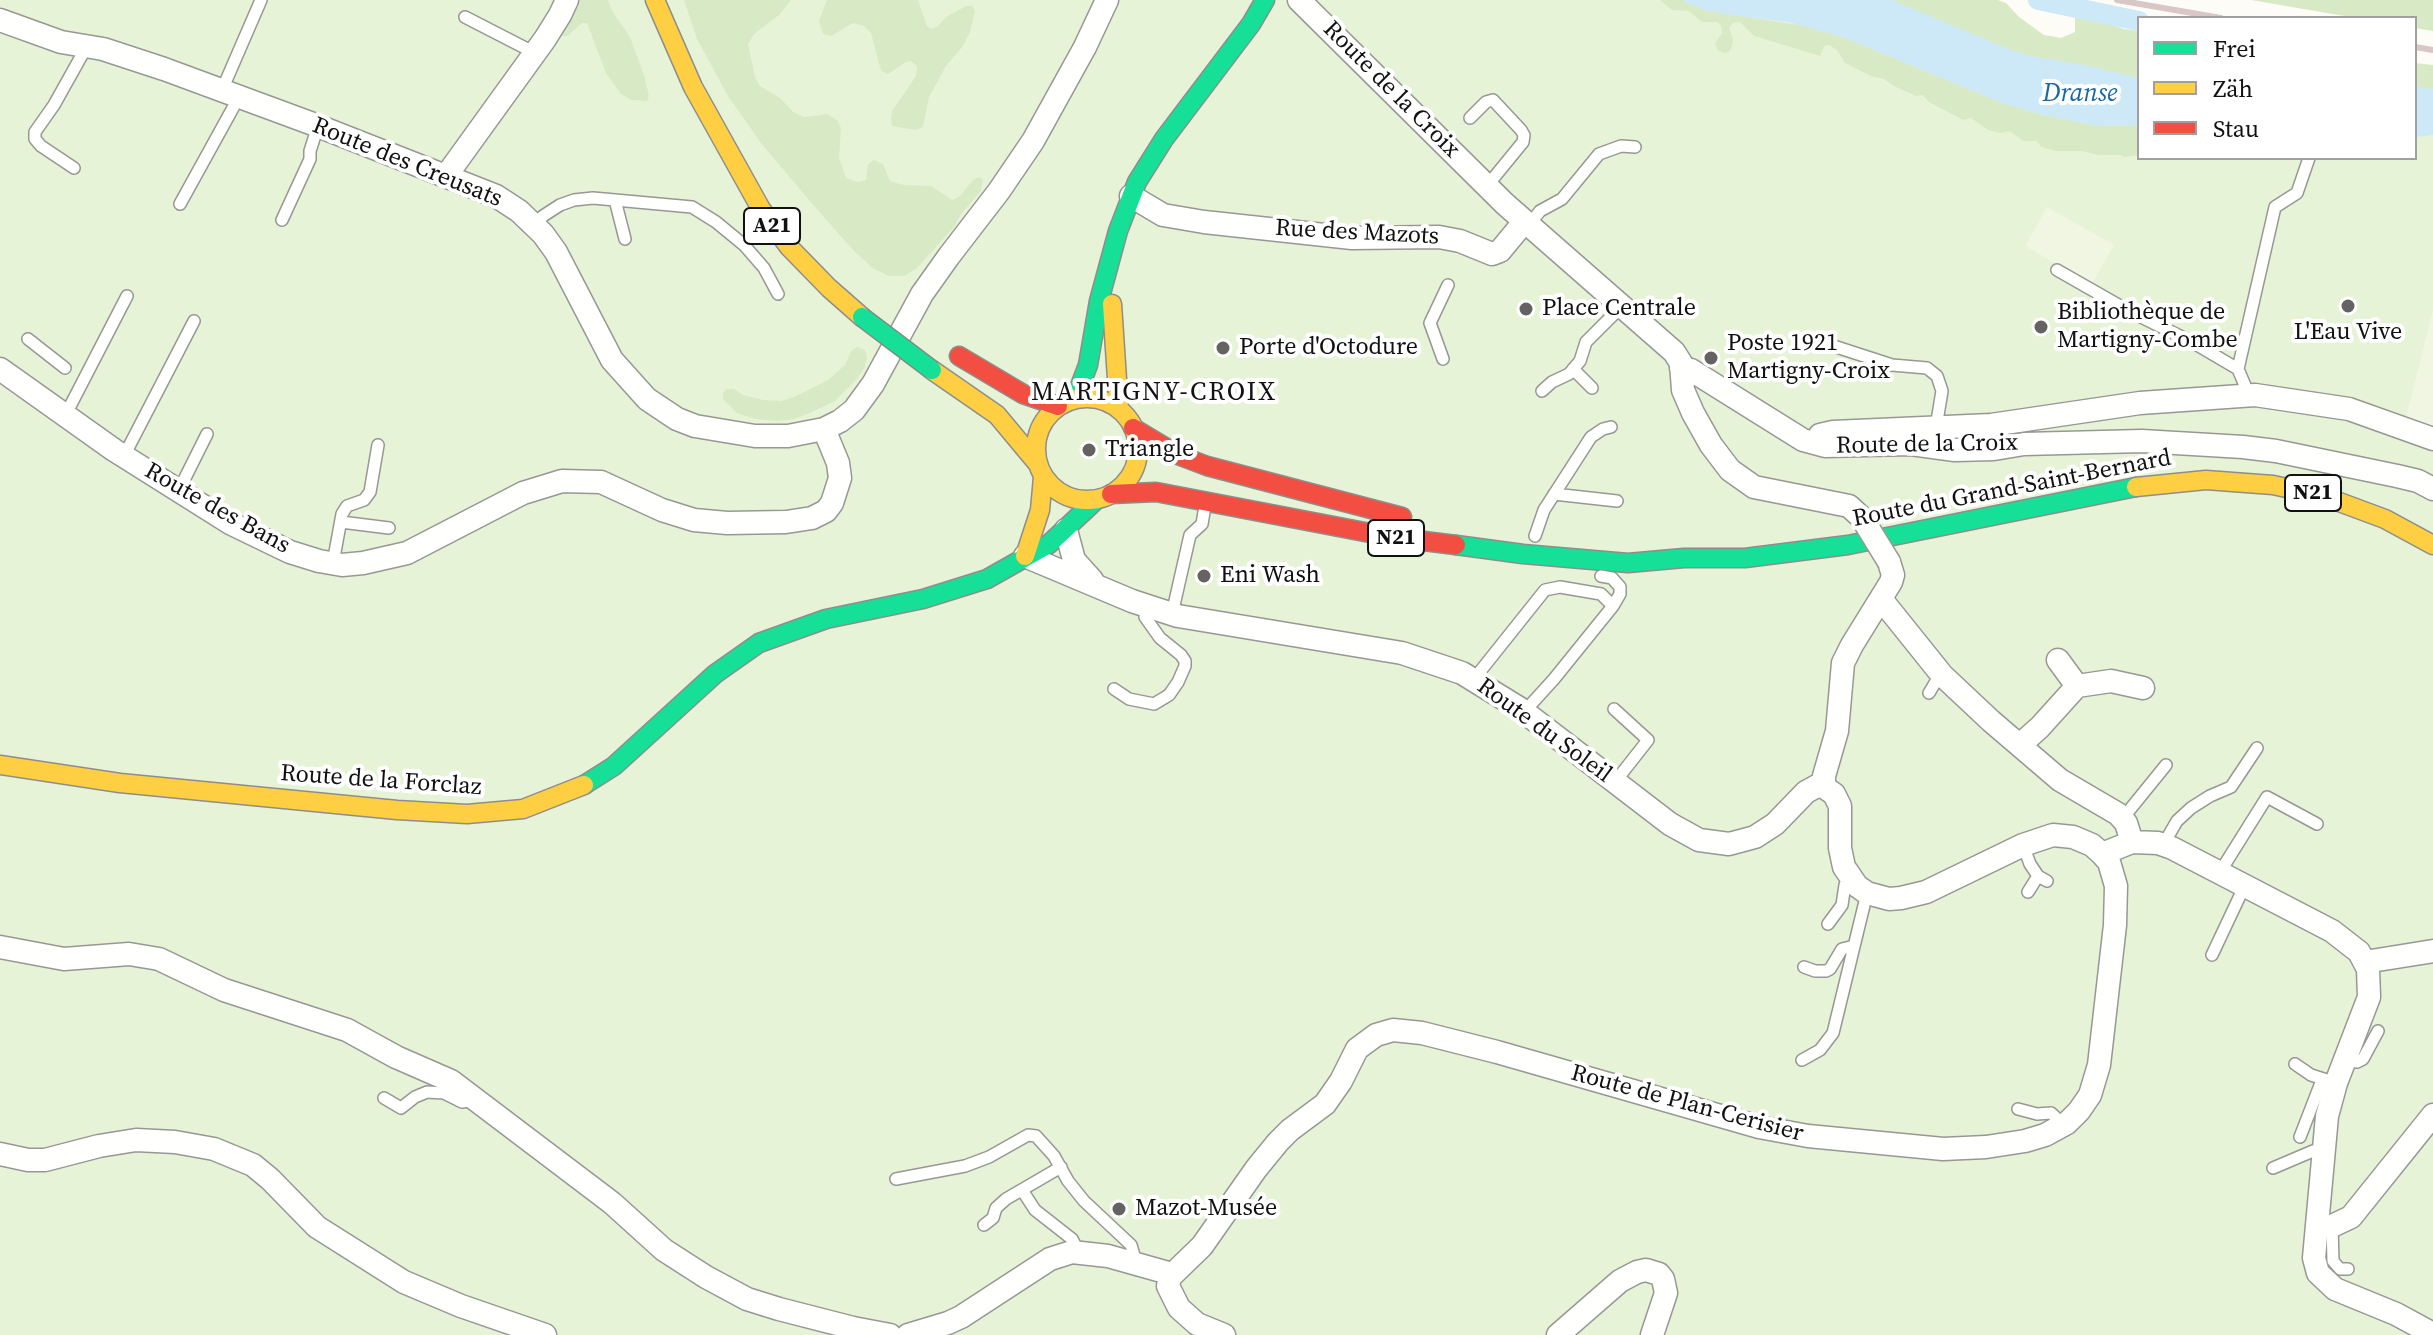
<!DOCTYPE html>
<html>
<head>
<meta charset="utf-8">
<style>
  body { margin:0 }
  #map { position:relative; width:2433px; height:1335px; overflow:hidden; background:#fdfcf7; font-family:"Source Serif 4",serif }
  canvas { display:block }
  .legend { position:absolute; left:2137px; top:16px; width:280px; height:144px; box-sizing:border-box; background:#fff; border:2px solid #a0a0a0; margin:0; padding:10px 14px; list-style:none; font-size:24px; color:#111 }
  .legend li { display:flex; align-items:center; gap:16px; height:40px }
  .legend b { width:40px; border:2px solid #a0a0a0 }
</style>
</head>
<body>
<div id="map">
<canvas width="2433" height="1335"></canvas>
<ul class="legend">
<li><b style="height:10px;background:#16e098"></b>Frei</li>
<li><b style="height:10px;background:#ffcf43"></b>Zäh</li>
<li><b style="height:10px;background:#f24e42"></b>Stau</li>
</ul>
</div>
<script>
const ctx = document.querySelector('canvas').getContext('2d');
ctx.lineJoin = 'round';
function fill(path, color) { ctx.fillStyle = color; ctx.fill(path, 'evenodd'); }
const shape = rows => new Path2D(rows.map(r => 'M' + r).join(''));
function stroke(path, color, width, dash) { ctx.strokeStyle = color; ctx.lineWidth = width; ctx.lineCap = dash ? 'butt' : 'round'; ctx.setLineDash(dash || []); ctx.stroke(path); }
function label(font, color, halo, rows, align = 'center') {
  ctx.font = font + ' "Source Serif 4",serif'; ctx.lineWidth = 8; ctx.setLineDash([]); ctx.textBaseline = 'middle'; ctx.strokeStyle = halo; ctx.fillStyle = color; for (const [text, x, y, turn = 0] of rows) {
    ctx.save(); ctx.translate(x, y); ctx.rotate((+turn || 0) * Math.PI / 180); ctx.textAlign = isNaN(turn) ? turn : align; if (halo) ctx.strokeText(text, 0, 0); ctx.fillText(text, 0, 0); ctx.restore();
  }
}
const green = shape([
  [0,0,1780,0,2139,117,2139,158,2415,158,2415,108,2433,110,2433,1335,0,1335]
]);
const forest = shape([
  [580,0,608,0,612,11,630,37,644,75,649,96,647,101,631,100,621,94,606,73,587,23,582,23,567,36,562,36,559,32,579,6],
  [684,0,791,0,779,15,754,34,748,44,755,77,760,86,780,98,793,112,804,117,828,114,838,121,841,128,839,158,846,178,858,182,866,180,868,164,874,160,883,164,890,181,903,185,931,186,952,200,959,197,973,180,979,177,983,180,981,191,961,214,954,227,916,269,904,276,889,276,874,269,854,251,809,200,761,143,728,96,697,39],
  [827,0,918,0,927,26,931,29,938,26,946,17,966,6,972,6,975,11,970,32,963,46,946,66,929,97,923,127,916,130,892,126,891,120,892,111,916,76,917,66,911,61,906,62,888,74,881,71,871,33,864,26,853,23,831,36,823,34,819,21],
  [1660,0,1682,0,1701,9,1810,27,1843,37,2002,103,2043,115,2099,126,2139,125,2139,155,2125,157,2120,155,2098,155,2082,151,2056,151,2041,147,2037,141,2023,141,2010,131,2001,133,1988,130,1971,118,1963,120,1929,102,1923,95,1916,96,1894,86,1884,79,1871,76,1845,63,1837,50,1829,45,1824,46,1820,56,1754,36,1740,22,1733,23,1729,28,1733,40,1732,46,1729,52,1724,53,1718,50,1715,44,1722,33,1721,26,1717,22,1702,22,1689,11,1672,10],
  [1839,0,1998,0,2006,3,2019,17,2044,35,2061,38,2075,32,2075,18,2070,14,2044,8,2040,5,2042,1,2124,29,2139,31,2139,85,2084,82],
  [2251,0,2433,0,2433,31,2415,28,2415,18,2356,18],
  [2415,63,2433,65,2433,102,2415,101],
  [857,347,865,350,867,357,865,367,857,379,835,401,810,413,794,419,778,421,755,419,737,413,723,399,723,393,727,389,734,389,743,395,763,400,781,401,794,397,828,380,845,365,851,351]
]);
const pitch = shape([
  [2047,207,2114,245,2092,284,2025,246],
  [2433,310,2433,427,2406,418]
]);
const water = shape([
  [1682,0,1892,0,2011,50,2035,57,2084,65,2139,78,2139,125,2099,126,2043,115,2002,103,1843,37,1788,22,1724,14,1701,9],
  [2415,86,2433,89,2433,135,2415,137]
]);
const canal = shape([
  [2038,0,2139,21]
]);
const lane = shape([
  [465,17,535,53],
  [222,90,261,0],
  [1470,118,1486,102,1493,100,1521,130,1524,135,1523,142,1487,186],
  [74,168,41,146,35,139,35,132,54,105,87,46],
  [615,200,625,239],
  [180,204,239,97],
  [282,220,310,159,310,151,318,126],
  [535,225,543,216,560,205,574,200,593,198,692,207,716,222,744,245,764,268,778,294],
  [1529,225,1540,211,1562,199,1599,154,1621,146,1635,147],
  [2057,270,2129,311,2192,342,2238,369],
  [28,339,65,368],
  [1818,341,1892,365,1927,368,1937,376,1942,391,1936,427],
  [1443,359,1430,323,1448,285],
  [1573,369,1592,388],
  [1542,391,1552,382,1569,374,1580,361,1586,342,1622,306],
  [2249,395,2238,369,2275,207,2297,193,2309,158],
  [65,416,127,296],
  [124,456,194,321],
  [179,490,207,434],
  [1554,494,1617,501],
  [341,522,389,528],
  [1535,536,1544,510,1591,437,1603,429,1611,427],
  [333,563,342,514,347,506,364,500,370,492,378,445],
  [1601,576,1612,578,1620,587,1620,594,1613,606],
  [1172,614,1190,535,1202,524,1205,506],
  [1474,679,1545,590,1560,587,1601,594,1613,606,1554,679,1524,712],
  [1114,689,1129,699,1154,704,1169,695,1178,682,1185,666,1185,661,1181,655,1160,638,1145,617,1147,607],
  [1929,693,1941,673],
  [1614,709,1648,740,1615,782],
  [2123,818,2166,765],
  [2023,845,2030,864,2038,876,2047,881],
  [2163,845,2177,821,2191,808,2210,796,2231,787,2257,748],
  [2220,872,2267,797,2317,824],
  [2028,892,2038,876],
  [1828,924,1842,905,1845,885,1850,877],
  [2212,955,2245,885],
  [1804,967,1815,971,1826,971,1830,969,1842,949,1854,946],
  [1802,1060,1820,1050,1833,1033,1867,893],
  [2345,1060,2357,1062,2363,1059,2378,1031],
  [2295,1064,2311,1075,2330,1081],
  [384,1098,401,1108,415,1097,427,1092,444,1093,462,1102,469,1101],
  [2018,1109,2037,1114,2051,1113,2064,1125],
  [2300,1137,2322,1080],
  [2273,1168,2313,1151,2324,1150],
  [896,1179,965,1166,989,1157,1028,1135,1036,1136,1054,1156,1068,1181,1084,1201,1131,1245,1136,1262],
  [1022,1190,1035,1210,1072,1239,1078,1251],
  [984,1225,993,1218,996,1208,1006,1199,1061,1167],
  [2332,1226,2333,1261,2340,1269,2348,1269]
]);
const street = shape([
  [1299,0,1505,204,1674,352,1681,363,1683,390,1693,413,1711,445,1730,470,1754,487,1849,506,1862,518],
  [0,20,61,42,103,49,164,69,313,124,496,196,519,211,543,234,556,252,612,360,647,399,677,419,695,426,755,436,788,436,824,429,840,421,854,410,873,384,922,294,949,256,999,191,1033,141,1085,47,1107,0],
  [446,176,545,39,560,15,567,0],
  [1131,196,1163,215,1204,222,1352,238,1439,237,1460,241,1492,254,1500,251,1524,222],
  [1681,368,1691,370,1803,440,1825,446,1911,444,1955,450,1994,449,2024,444,2142,441,2243,447,2276,451,2397,476,2418,481,2433,489],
  [0,369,114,450,230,523,290,552,319,561,342,565,363,563,407,553,523,493,562,481,601,482,662,510,694,520,727,523,786,522,812,518,826,511,832,503,840,478,838,463,824,429],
  [1820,435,1833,432,1991,425,2140,403,2255,395,2349,409,2433,439],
  [1066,530,1074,560,1092,580],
  [1025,556,1132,601,1178,616,1402,653,1462,673,1519,708,1670,824,1699,840,1729,844,1755,837,1775,824,1806,792,1817,786,1824,787],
  [1881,599,1942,675,1991,721,2060,780,2118,814,2126,823,2132,842],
  [2058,660,2077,686],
  [2020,745,2040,727,2077,686,2111,681,2143,688],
  [2102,854,2132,842,2158,843,2172,848,2332,931,2359,952,2368,969,2369,997,2336,1083,2327,1116,2314,1258,2318,1273,2335,1289,2396,1314,2433,1334],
  [0,947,64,959,129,954,159,959,224,990,347,1030,396,1057,451,1081,612,1203,664,1250,706,1277,747,1299,779,1309,853,1328,890,1335],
  [2365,962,2433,951],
  [0,1154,28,1160,45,1160,99,1146,136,1140,175,1142,214,1149,253,1165,270,1179,317,1227,404,1282,461,1306,545,1335],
  [2317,1227,2332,1226,2351,1217,2433,1115],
  [908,1335,948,1323,961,1317,1050,1259,1072,1252,1108,1256,1172,1274],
  [1224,1335,1197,1324,1179,1308,1168,1286,1170,1277,1202,1246,1256,1169,1278,1142,1290,1130,1325,1104,1341,1081,1357,1049,1376,1035,1393,1030,1422,1033,1497,1052,1759,1127,1808,1136,1943,1149,1986,1147,2025,1141,2045,1135,2067,1123,2079,1111,2090,1095,2099,1065,2115,925,2116,886,2109,862,2102,854,2092,845,2073,837,2053,835,2023,845,1926,892,1901,898,1889,899,1867,893,1857,886,1844,867,1840,848,1840,806,1834,794,1824,787,1824,776,1837,731,1843,663,1852,645,1891,582,1893,575,1889,562],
  [1558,1335,1620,1281,1637,1272,1646,1270,1659,1274,1663,1279,1666,1293,1652,1335]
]);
const fast = shape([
  [1075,399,1088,365,1099,301,1118,231,1137,182,1164,139,1251,24,1265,0],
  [1456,545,1523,554,1628,563,1684,558,1745,558,1848,545,2136,487],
  [584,785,614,766,715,674,759,643,826,619,923,599,987,579,1049,544,1096,500]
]);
const slow = shape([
  [655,0,693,87,761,209,789,247,829,288,862,317],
  [1112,304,1119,409],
  [932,370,997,415,1037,463],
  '1036 449a51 51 0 1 1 102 0a51 51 0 1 1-102 0Z',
  [2136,487,2206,480,2273,485,2323,496,2385,519,2433,545],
  [1025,556,1040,510,1043,477],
  [0,765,120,783,397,810,467,814,523,809,584,785]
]);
const jam = shape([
  [959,356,1023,394,1058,406],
  [1133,428,1178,455,1207,466,1402,517],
  [1111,494,1156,492,1391,537,1456,545]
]);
const rail = shape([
  [2117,0,2221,18],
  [2415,47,2433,50]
]);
const streetBridge = shape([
  [1862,518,1889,562]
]);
const fastBridge = shape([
  [862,317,932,370]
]);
const markers = [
  [2348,306,8,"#646362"],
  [1526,309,8,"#646362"],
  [2041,327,8,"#646362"],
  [1223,348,8,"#646362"],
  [1711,358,8,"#646362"],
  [1089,450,8,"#646362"],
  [1204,576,8,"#646362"],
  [1119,1209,8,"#646362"]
];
const shields = [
  [772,226,56],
  [2313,493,56],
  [1396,538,56]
];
const shieldNames = [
  ["A21",772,226],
  ["N21",2313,493],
  ["N21",1396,538]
];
const streetNames = [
  ["Route de la Croix",1391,90,45],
  ["Route des Creusats",407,163,22],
  ["Rue des Mazots",1357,233,3],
  ["Route de la Croix",1927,445,-1],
  ["Route du Grand-Saint-Bernard",2012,489,-11],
  ["Route des Bans",217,509,29],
  ["Route du Soleil",1544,731,36],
  ["Route de la Forclaz",381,781,4],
  ["Route de Plan-Cerisier",1687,1104,15]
];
const poiNames = [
  ["Place Centrale",1542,309],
  ["Bibliothèque de",2057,313],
  ["Martigny-Combe",2057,341],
  ["L'Eau Vive",2348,333,"center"],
  ["Poste 1921",1727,344],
  ["Martigny-Croix",1727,372],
  ["Porte d'Octodure",1239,348],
  ["Triangle",1105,450],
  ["Eni Wash",1220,576],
  ["Mazot-Musée",1135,1209]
];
const waterNames = [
  ["Dranse",2080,94]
];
const neighbourhoodNames = [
  ["MARTIGNY-CROIX",1154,393]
];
fill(green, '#e7f3d7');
fill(forest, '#d8eac5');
fill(pitch, '#f0f6e1');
fill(water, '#cde8f7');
stroke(canal, '#cde8f7', 20);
stroke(lane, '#979795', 14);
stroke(street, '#979795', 25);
stroke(fast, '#8e8d8b', 21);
stroke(slow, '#8e8d8b', 21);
stroke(jam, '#8e8d8b', 21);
stroke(lane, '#fffffe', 11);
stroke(street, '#fffffe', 22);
stroke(fast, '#16e098', 18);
stroke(slow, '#ffcf43', 18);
stroke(jam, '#f24e42', 18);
stroke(rail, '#d9c6c7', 6);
stroke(streetBridge, '#979795', 25, []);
stroke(fastBridge, '#858482', 21, []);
stroke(streetBridge, '#fffffe', 22);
stroke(fastBridge, '#16e098', 18);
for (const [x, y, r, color] of markers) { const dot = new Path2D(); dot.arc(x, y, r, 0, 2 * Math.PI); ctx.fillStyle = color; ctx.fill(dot); stroke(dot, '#fff', 3); }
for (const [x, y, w] of shields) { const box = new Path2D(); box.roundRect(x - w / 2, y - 18, w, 36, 6); ctx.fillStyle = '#fff'; ctx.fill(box); stroke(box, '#111', 2); }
label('bold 22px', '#111', null, shieldNames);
label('24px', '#111', '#fff', streetNames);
label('24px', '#111', '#fff', poiNames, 'left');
label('italic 26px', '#1768a6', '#fff', waterNames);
ctx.letterSpacing = '2px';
label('26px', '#111', '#fff', neighbourhoodNames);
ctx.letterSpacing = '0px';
</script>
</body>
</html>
